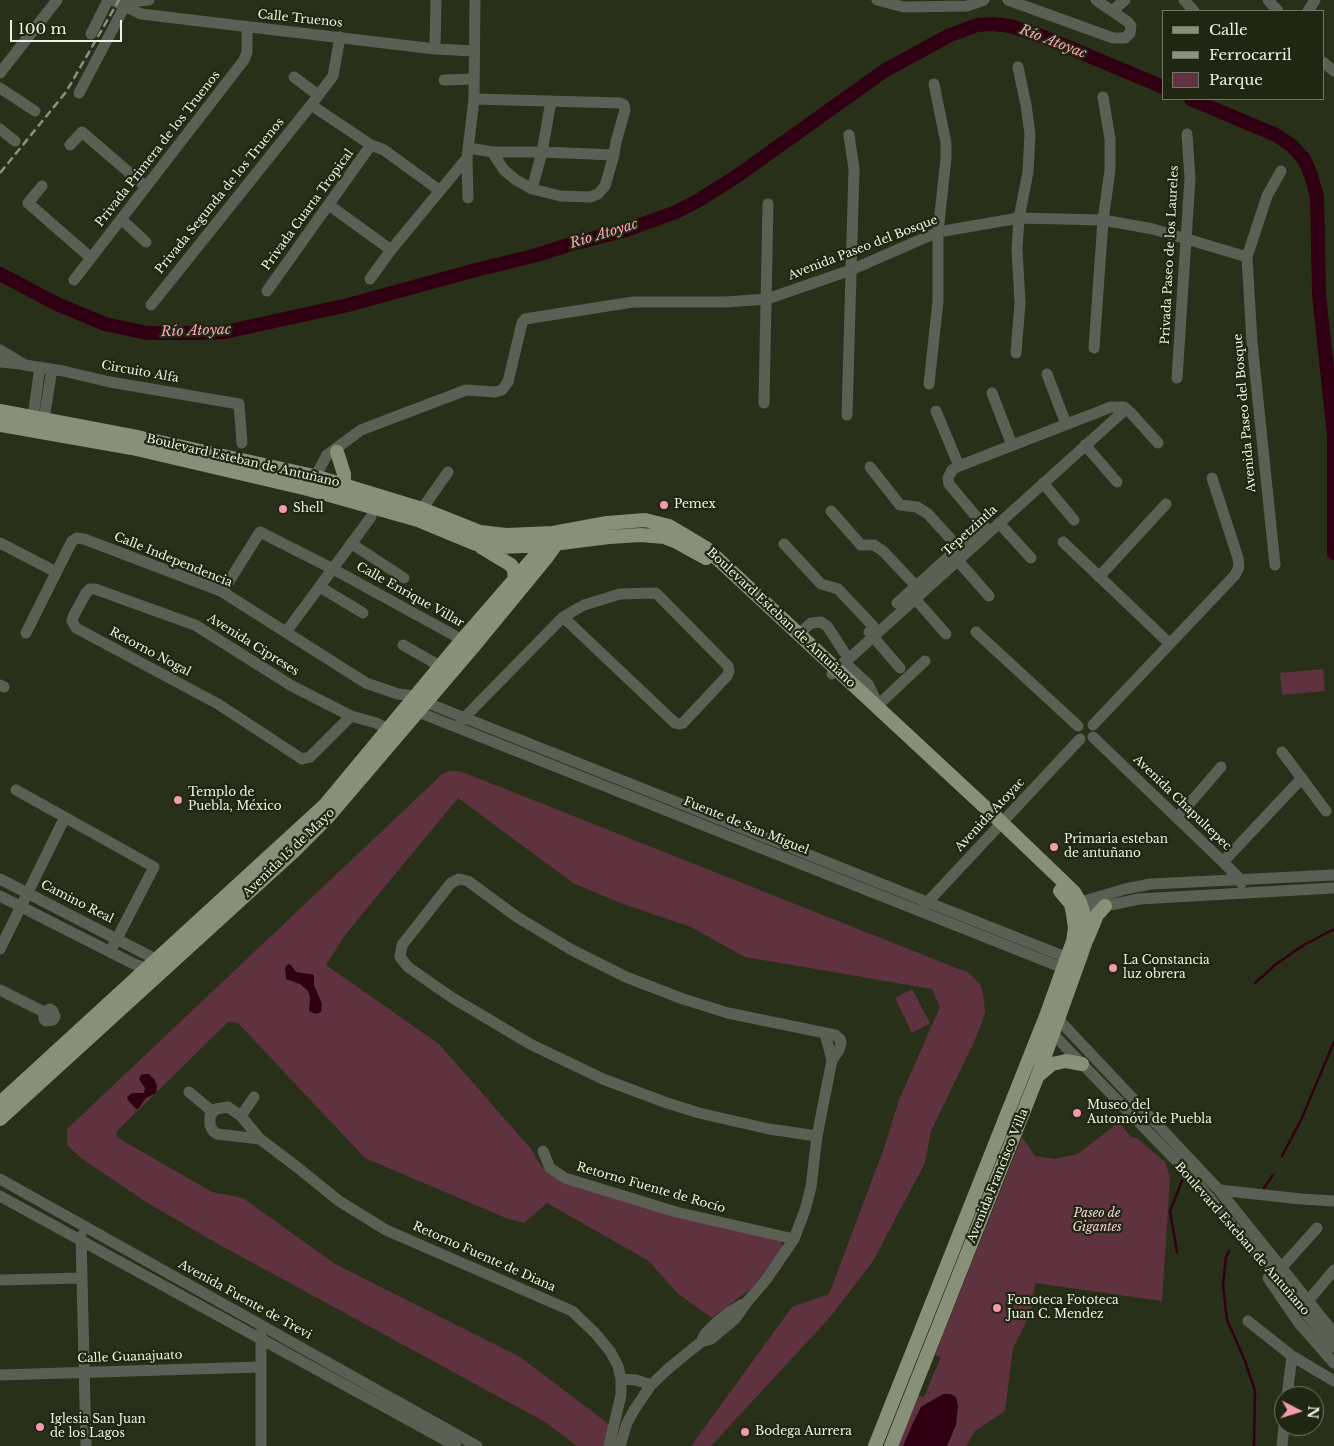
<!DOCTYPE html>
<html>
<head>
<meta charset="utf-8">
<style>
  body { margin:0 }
  #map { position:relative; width:1334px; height:1446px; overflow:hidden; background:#29301a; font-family:"Libre Baskerville",serif }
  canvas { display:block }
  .legend { position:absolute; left:1162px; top:10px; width:162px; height:90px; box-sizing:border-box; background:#1f2611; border:1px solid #717865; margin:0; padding:6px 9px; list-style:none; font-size:15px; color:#ecf2e4 }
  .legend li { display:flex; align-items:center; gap:10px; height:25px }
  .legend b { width:25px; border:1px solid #717865 }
  .north { position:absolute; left:1274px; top:1386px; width:50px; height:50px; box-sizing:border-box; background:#1f2611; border:1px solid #717865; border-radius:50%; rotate:95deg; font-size:14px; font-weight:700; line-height:20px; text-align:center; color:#ecf2e4 }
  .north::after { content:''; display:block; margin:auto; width:18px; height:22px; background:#f29aaf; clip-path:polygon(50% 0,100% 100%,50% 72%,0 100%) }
  .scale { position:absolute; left:10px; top:20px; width:112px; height:22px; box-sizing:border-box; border:2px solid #ecf2e4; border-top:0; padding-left:6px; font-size:15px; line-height:18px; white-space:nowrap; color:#ecf2e4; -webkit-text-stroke:4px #1f2611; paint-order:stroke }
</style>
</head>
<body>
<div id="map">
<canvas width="1334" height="1446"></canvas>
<ul class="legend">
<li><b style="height:6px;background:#88907a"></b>Calle</li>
<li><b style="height:6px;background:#8b917f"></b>Ferrocarril</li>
<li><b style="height:14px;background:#5e323e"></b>Parque</li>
</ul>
<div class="north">N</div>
<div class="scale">100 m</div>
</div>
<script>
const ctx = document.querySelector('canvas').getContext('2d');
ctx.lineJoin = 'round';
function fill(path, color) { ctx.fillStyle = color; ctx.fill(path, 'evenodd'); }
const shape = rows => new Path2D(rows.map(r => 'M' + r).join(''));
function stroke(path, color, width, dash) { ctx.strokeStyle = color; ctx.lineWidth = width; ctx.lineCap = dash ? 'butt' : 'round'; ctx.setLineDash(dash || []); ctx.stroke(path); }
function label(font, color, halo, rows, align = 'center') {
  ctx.font = font + ' "Libre Baskerville",serif'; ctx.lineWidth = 4.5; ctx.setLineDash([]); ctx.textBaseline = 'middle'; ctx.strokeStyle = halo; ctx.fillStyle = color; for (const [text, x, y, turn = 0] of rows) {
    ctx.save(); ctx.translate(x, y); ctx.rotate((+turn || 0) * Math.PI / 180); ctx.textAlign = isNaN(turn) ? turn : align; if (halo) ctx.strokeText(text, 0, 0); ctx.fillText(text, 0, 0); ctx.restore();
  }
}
const green = shape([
  [1323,669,1325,691,1282,695,1280,673],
  [450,771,459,771,470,775,969,973,980,984,983,993,985,1012,982,1022,974,1042,931,1131,925,1163,873,1261,831,1316,711,1446,691,1446,792,1307,829,1294,883,1151,899,1100,940,1007,932,989,745,957,691,927,623,904,573,883,458,798,345,935,326,965,439,1044,531,1149,541,1166,555,1178,680,1217,781,1240,783,1247,754,1286,712,1318,677,1293,649,1261,547,1203,524,1223,506,1218,365,1158,238,1023,228,1022,116,1132,118,1138,212,1192,243,1198,335,1264,520,1357,610,1425,604,1446,577,1446,545,1422,220,1245,146,1202,81,1158,67,1145,67,1129,436,780,442,774],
  [912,989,930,1023,912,1033,895,998],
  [1119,1122,1131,1137,1137,1138,1165,1162,1170,1177,1162,1301,1035,1283,1031,1313,1013,1348,1005,1411,975,1431,966,1446,897,1446,918,1396,924,1397,941,1357,935,1355,1022,1137,1035,1156,1055,1159,1078,1154]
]);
const water = shape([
  [288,964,291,965,296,972,310,974,314,975,314,985,322,1004,321,1012,316,1014,309,1011,310,997,308,991,300,984,286,979,285,968],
  [145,1074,149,1074,154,1079,157,1085,156,1093,146,1098,138,1109,136,1109,128,1100,127,1097,132,1093,144,1093,145,1088,139,1079,141,1075],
  [943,1394,950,1394,956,1397,958,1406,956,1425,947,1446,903,1446,913,1423,921,1407]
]);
const stream = shape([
  [1255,983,1275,965,1302,946,1334,929],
  [1282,1156,1301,1120,1334,1042],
  [1264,1188,1273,1175],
  [1229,1251,1226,1257,1223,1285,1227,1320,1245,1361,1255,1391,1254,1446],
  [1177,1252,1170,1211,1182,1181]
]);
const river = shape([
  [1191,99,1276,135,1291,145,1304,159,1311,175,1317,197,1319,294,1334,436,1334,553],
  [0,274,57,304,105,324,147,333,198,333,225,332,348,305,472,271,537,255,568,245,626,230,676,212,699,200,737,176,884,71,948,36,977,25,993,24,1010,26,1044,37,1163,87]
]);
const minor = shape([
  [112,0,141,14,435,49,474,51],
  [877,0,904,7,967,6,984,0],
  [1008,0,1113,38,1125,38,1130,33,1131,26,1128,22,1096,0],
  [1184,0,1194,11],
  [1268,0,1278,11],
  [127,2,149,0],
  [1112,11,1125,0],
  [1308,11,1315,0],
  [91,34,108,0],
  [435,49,436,0],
  [1323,62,1334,71],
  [0,73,57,0],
  [294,77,318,95],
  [444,80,474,79],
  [0,88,35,111],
  [79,93,127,2],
  [474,99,620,103,624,105,625,110,616,142,614,155,605,186,598,194,590,197,561,196,532,189,516,180,504,170,492,152],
  [311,105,371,145,384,150,439,190],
  [0,129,15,141],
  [70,145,82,132,146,187],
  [469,148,492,152,542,152,614,155],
  [42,186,28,203,91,258],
  [532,189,542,152,551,101],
  [468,198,467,158,474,99,475,0],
  [329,205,391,250],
  [121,219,146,242],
  [370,279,391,250,467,158],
  [74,280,244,60,247,52,247,28],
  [267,291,371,145],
  [151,305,311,105,333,76,340,37],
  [1094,348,1103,220,1110,170,1110,139,1103,97],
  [0,350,25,365,63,371,110,382,239,404,242,443],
  [1016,353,1020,303,1017,249,1019,218,1028,172,1030,134,1026,105,1018,67],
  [0,362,21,364],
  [1047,374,1066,424],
  [1177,378,1190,178,1187,134],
  [929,384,938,301,938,232,946,158,946,143,934,84],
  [992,393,1012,445],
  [764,403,768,204],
  [936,411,959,466],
  [847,415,854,169,849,135],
  [33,417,40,367],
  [44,419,52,369],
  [1085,445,1117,482],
  [870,467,900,505,917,507,928,514,959,548],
  [1043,483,1074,520],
  [311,484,327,455,361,430,466,390,495,392,502,390,508,382,522,323,525,319,633,302,726,302,767,299,851,270,938,232,1019,218,1103,220,1153,229,1247,257],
  [422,509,448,472],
  [831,511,861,545,874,545,883,551,916,586],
  [999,523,1031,558],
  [989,532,949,484,948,478,952,470,959,466,1111,407,1124,407,1131,413,1158,443],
  [1063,542,1169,643],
  [0,543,56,572],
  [352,544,404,578],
  [784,544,821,584,838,589,873,626],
  [952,554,989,596],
  [1275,565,1252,342,1247,257,1267,196,1281,171],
  [1099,577,1166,504],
  [226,586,260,532,333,569,470,644],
  [320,587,363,613],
  [911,594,946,634],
  [897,603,983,526],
  [286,632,371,517],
  [869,632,900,668],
  [976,632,1078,726],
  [26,633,72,541,77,538,84,539,221,591,366,683,398,694,415,696,425,702,1068,958],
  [799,634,811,623,821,622,828,627,844,652],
  [403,645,440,666],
  [844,662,868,684,874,696,873,702],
  [832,674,1126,409],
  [0,685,4,687],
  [877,706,925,661],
  [413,708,418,712,1063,968],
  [351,716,310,757,302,759,218,704,76,628,72,621,74,615,86,593,90,589,95,589,195,625,292,686,351,716,376,723,396,733],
  [461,721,563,617,584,605,620,594,656,593,728,666,729,671,727,676,683,723,679,724,675,723,563,617],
  [1093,725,1235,575,1239,567,1238,558,1212,478],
  [1093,737,1223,862,1241,880,1241,883],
  [1282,752,1326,811],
  [16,790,154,867,110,952],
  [1177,818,1221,767],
  [1223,862,1302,778],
  [0,879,163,963],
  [0,896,134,964,154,971],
  [1074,904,1125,889,1151,884,1334,875],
  [924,906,1080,739],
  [1075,914,1105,906,1139,899,1334,888],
  [0,949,65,817],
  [0,990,44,1012,50,1009,53,1011,55,1017,53,1020,46,1021,44,1019,44,1012],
  [1051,1017,1058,1019,1219,1190,1334,1333],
  [1046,1032,1053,1034,1193,1178,1334,1347],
  [189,1092,213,1112],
  [241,1116,254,1097],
  [817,1136,769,1129,699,1113,667,1103,603,1079,530,1044,451,997,408,967,400,957,402,945,451,883,459,879,468,881,517,917,572,950,626,977,683,999,728,1013,835,1035,840,1039,841,1043,839,1050,832,1060],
  [260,1139,217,1134,213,1131,210,1125,210,1116,216,1109,228,1107,241,1116,260,1139,297,1167,339,1201,386,1230,572,1311,595,1333,610,1351,618,1366,621,1379,621,1395,609,1446],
  [543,1151,550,1168,565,1178,676,1212,794,1239],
  [0,1179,477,1446],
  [1219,1190,1301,1199,1334,1201],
  [0,1196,456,1446],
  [81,1236,86,1446],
  [1282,1267,1317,1228],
  [1268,1278,1298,1322,1334,1363],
  [0,1280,82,1278],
  [1308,1301,1334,1270],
  [1248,1321,1292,1356],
  [261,1333,261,1446],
  [701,1342,705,1334,717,1322,729,1312,743,1304],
  [0,1375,260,1367],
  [621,1379,636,1380,651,1385],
  [1287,1396,1292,1356,1334,1381],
  [620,1446,627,1423,634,1410,651,1385,669,1368,701,1342,711,1339,735,1319,747,1302,765,1281,794,1239,805,1210,811,1187,817,1136,832,1060,825,1033],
  [1282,1446,1284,1426]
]);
const major = shape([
  [0,411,137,437,314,476,422,509,480,532,506,535,553,533,607,523,645,520,669,526,706,548,1002,823,1074,892,1080,902,1083,912,1085,944,1038,1075,891,1446],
  [0,425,132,448,308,489,418,520,476,544,501,547,545,545,609,537,641,535,664,537,677,542,706,558],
  [337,452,344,474,344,485],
  [481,547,511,565,514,570,515,580],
  [1087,939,1097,915,1105,906],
  [1039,1075,1052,1064,1066,1061,1082,1064],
  [0,1103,325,805,462,640,547,542],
  [0,1119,294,851,328,817,474,646,547,557,560,539],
  [875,1446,1046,1016,1073,941,1075,928,1073,914,1071,904,1060,891]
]);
const rail = shape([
  [0,173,66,92,119,0]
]);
const markers = [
  [664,505,5,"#f29aaf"],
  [283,509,5,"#f29aaf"],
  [178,800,5,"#f29aaf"],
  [1054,847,5,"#f29aaf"],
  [1113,968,5,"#f29aaf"],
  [1077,1113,5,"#f29aaf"],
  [997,1308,5,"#f29aaf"],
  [40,1427,5,"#f29aaf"],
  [745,1432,5,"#f29aaf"]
];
const streetNames = [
  ["Calle Truenos",300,19,6],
  ["Privada Primera de los Truenos",158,149,-52],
  ["Privada Segunda de los Truenos",220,196,-51],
  ["Privada Cuarta Tropical",308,210,-54],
  ["Avenida Paseo del Bosque",863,248,-21],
  ["Privada Paseo de los Laureles",1170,255,-87],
  ["Circuito Alfa",140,372,10],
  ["Avenida Paseo del Bosque",1245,413,-95],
  ["Boulevard Esteban de Antuñano",243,461,13],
  ["Tepetzintla",970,531,-42],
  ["Calle Independencia",173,560,22],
  ["Calle Enrique Villar",410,595,29],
  ["Boulevard Esteban de Antuñano",781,618,43],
  ["Avenida Cipreses",253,645,32],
  ["Retorno Nogal",150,652,28],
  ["Avenida Chapultepec",1182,803,44],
  ["Avenida Atoyac",990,815,-47],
  ["Fuente de San Miguel",746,826,22],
  ["Avenida 15 de Mayo",289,853,-44],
  ["Camino Real",77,902,27],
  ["Avenida Francisco Villa",998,1176,-68],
  ["Retorno Fuente de Rocío",651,1188,16],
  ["Boulevard Esteban de Antuñano",1242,1239,49],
  ["Retorno Fuente de Diana",484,1257,24],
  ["Avenida Fuente de Trevi",245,1300,29],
  ["Calle Guanajuato",130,1357,-2]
];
const poiNames = [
  ["Pemex",674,505],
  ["Shell",293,509],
  ["Templo de",188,793],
  ["Puebla, México",188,807],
  ["Primaria esteban",1064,840],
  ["de antuñano",1064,854],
  ["La Constancia",1123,961],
  ["luz obrera",1123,975],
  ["Museo del",1087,1106],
  ["Automóvi de Puebla",1087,1120],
  ["Fonoteca Fototeca",1007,1301],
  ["Juan C. Mendez",1007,1315],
  ["Iglesia San Juan",50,1420],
  ["de los Lagos",50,1434],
  ["Bodega Aurrera",755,1432]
];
const parkNames = [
  ["Paseo de",1097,1214],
  ["Gigantes",1097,1228]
];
const waterNames = [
  ["Río Atoyac",1053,42,21],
  ["Río Atoyac",604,234,-17],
  ["Río Atoyac",196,331,-2]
];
fill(green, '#5e323e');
fill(water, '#300012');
stroke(stream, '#300012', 2.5);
stroke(river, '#300012', 14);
stroke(minor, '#5b5f54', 11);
stroke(major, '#88907a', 14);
stroke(rail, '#8b917f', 2.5, [8, 4]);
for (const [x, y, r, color] of markers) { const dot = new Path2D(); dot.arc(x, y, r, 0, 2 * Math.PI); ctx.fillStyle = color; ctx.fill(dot); stroke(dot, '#1f2611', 2); }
label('12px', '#ecf2e4', '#1f2611', streetNames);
label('12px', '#ecf2e4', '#1f2611', poiNames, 'left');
label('italic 12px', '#fad4dc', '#1f2611', parkNames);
label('italic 14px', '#fea3ba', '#1f2611', waterNames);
</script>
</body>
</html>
